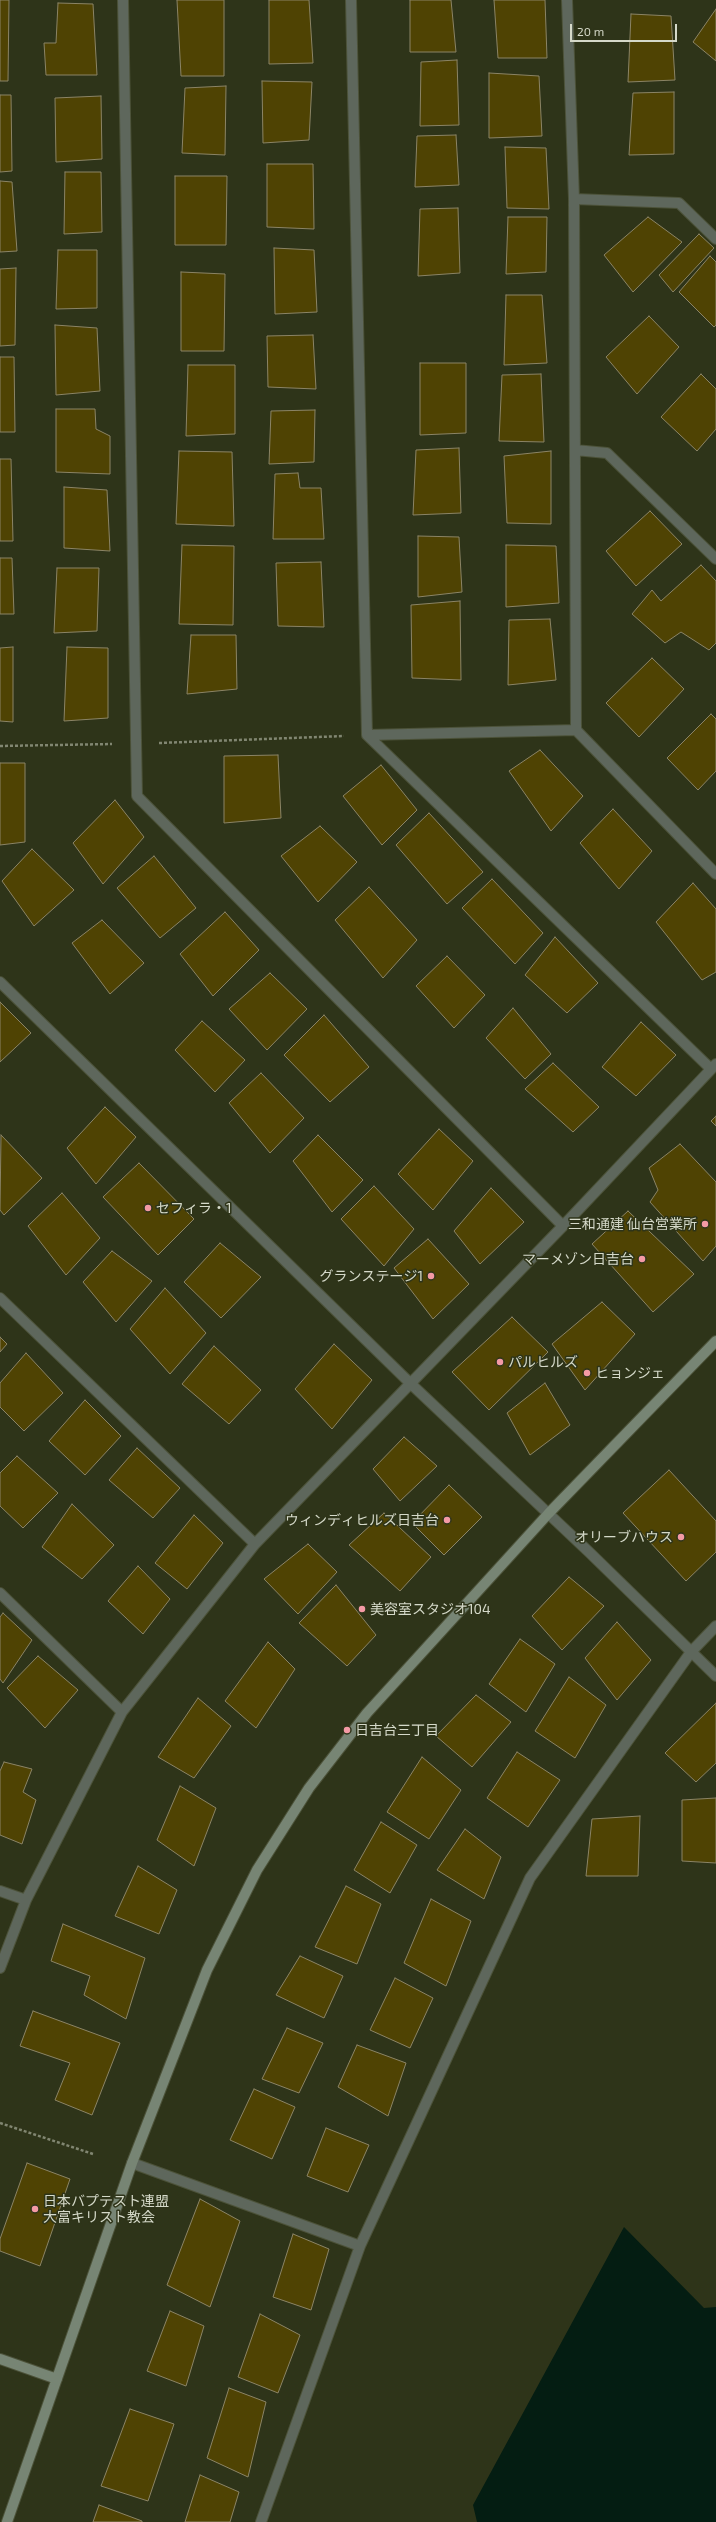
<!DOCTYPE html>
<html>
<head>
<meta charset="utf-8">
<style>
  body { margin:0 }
  #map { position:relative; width:716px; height:2522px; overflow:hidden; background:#2e3419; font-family:"Exo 2",sans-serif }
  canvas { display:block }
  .scale { position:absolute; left:570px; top:24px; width:107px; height:18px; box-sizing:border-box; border:2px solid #d5d9c9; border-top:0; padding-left:5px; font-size:12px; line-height:14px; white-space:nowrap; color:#d5d9c9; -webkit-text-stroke:3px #2e3419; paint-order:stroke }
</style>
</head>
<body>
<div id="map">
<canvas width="716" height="2522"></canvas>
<div class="scale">20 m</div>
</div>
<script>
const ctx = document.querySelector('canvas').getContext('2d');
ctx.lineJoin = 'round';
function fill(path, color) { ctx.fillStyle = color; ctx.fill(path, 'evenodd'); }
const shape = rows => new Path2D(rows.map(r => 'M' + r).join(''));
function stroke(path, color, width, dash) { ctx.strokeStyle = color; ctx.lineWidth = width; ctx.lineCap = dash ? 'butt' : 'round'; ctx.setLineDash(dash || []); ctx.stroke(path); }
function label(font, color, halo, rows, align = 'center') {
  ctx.font = font + ' "Exo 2","Noto Sans JP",sans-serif'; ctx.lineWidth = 3; ctx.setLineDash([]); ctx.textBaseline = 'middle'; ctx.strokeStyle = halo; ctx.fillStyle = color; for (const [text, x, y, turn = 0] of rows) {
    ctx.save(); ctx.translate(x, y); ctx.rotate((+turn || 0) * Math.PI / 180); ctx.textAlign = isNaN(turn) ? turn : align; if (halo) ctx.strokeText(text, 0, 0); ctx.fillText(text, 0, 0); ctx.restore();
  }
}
const water = shape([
  [624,2227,704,2308,716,2307,716,2522,477,2522,473,2505]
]);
const building = shape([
  [0,0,9,0,8,81,0,81,0,0],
  [177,0,224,0,224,76,181,76,177,0],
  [269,0,309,0,313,63,269,64,269,0],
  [410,0,451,0,456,52,410,52,410,0],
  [494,0,545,0,547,58,498,58,494,0],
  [58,3,93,4,97,75,46,75,44,43,56,43,58,3],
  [716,9,716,61,693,42,716,9],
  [631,14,671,16,675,80,628,82,631,14],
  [457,60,459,125,420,126,421,62,457,60],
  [489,73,539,76,542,136,489,138,489,73],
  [262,81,312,82,309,140,263,143,262,81],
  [226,86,225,155,182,153,185,88,226,86],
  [674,92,674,154,629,155,633,93,674,92],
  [0,95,11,95,12,171,0,172,0,95],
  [101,96,102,159,56,162,55,98,101,96],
  [456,135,459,185,415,187,417,136,456,135],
  [505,147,546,148,549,209,507,208,505,147],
  [267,164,313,164,314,229,267,227,267,164],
  [65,172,101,172,102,232,64,234,65,172],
  [175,176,227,176,226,245,175,245,175,176],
  [0,181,12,182,17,251,0,252,0,181],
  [458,208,460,273,418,276,420,209,458,208],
  [508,217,547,217,546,272,506,274,508,217],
  [648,217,682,242,633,292,604,255,648,217],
  [699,234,714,248,673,292,659,275,699,234],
  [274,248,314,250,317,312,275,314,274,248],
  [58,250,97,250,97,308,56,309,58,250],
  [710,256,716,262,716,325,714,327,679,292,710,256],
  [16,268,15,345,0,346,0,269,16,268],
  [181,272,225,274,224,351,181,351,181,272],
  [506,295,542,295,547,363,504,365,506,295],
  [649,316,679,347,637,394,606,357,649,316],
  [55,325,97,328,100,391,56,395,55,325],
  [313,335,316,389,268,387,267,336,313,335],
  [0,357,14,357,15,432,0,432,0,357],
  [420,363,466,363,466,433,420,435,420,363],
  [188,365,235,365,235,434,186,436,188,365],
  [541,374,544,442,499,441,502,375,541,374],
  [701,374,716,389,716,429,697,451,661,417,701,374],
  [56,409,95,409,96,429,110,436,110,474,56,472,56,409],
  [315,410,314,462,269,464,271,411,315,410],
  [459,448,461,513,413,515,416,450,459,448],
  [179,451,232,452,234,526,176,524,179,451],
  [551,451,551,524,507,523,504,456,551,451],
  [0,459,11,459,13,541,0,541,0,459],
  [298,473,300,488,321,488,324,539,273,539,275,474,298,473],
  [64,487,107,490,110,551,64,548,64,487],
  [650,511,682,544,636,586,606,551,650,511],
  [418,536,459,537,462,592,418,597,418,536],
  [182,545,234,546,233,625,179,624,182,545],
  [506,545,556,546,559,603,506,607,506,545],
  [0,558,12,558,14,614,0,614,0,558],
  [321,562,324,627,278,626,276,563,321,562],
  [701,565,716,581,716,643,709,650,681,632,665,643,632,614,652,590,661,601,701,565],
  [57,568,99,568,97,631,54,633,57,568],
  [460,601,461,680,412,678,411,605,460,601],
  [550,619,556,680,508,685,509,620,550,619],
  [191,635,236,635,237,689,187,694,191,635],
  [13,647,13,722,0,721,0,648,13,647],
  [67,647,108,648,108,718,64,721,67,647],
  [652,658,684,689,639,737,606,703,652,658],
  [711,714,716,719,716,771,698,790,667,758,711,714],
  [540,750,583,796,551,831,509,771,540,750],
  [278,755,281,818,224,823,224,756,278,755],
  [0,763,25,763,25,842,0,845,0,763],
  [381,765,417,810,382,845,343,796,381,765],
  [115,800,144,837,103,884,73,843,115,800],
  [613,809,652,851,619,889,580,843,613,809],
  [429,813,483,872,447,904,396,845,429,813],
  [320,826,357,862,318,902,281,856,320,826],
  [32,849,74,890,34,926,2,881,32,849],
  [154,856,196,908,160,938,117,888,154,856],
  [492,879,543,933,515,964,462,908,492,879],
  [693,883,716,909,716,972,702,980,656,922,693,883],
  [369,887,417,940,383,978,335,920,369,887],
  [225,912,259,950,213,996,180,954,225,912],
  [102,920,144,963,110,994,72,943,102,920],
  [555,937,598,983,567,1013,525,975,555,937],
  [447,956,485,995,454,1028,416,986,447,956],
  [270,973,307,1009,267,1050,229,1009,270,973],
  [0,1002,31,1033,0,1062,0,1002],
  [513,1008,551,1054,525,1079,486,1038,513,1008],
  [324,1015,369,1067,330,1102,284,1055,324,1015],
  [202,1021,245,1060,215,1092,175,1050,202,1021],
  [641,1022,676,1055,636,1096,602,1067,641,1022],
  [553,1063,599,1107,573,1132,525,1089,553,1063],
  [261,1073,304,1118,270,1153,229,1103,261,1073],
  [105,1107,136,1137,96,1184,67,1148,105,1107],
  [716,1116,716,1126,711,1121,716,1116],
  [439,1129,473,1161,433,1210,398,1174,439,1129],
  [1,1135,42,1178,4,1215,0,1210,1,1135],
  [318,1135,363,1180,332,1212,293,1161,318,1135],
  [680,1144,716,1182,716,1246,703,1261,650,1202,658,1190,649,1168,680,1144],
  [139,1163,194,1219,158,1255,103,1197,139,1163],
  [374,1186,414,1229,384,1266,341,1219,374,1186],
  [491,1188,524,1222,480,1264,454,1231,491,1188],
  [62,1193,100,1238,66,1275,28,1226,62,1193],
  [628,1211,694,1274,653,1312,592,1244,628,1211],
  [428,1239,469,1284,433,1319,394,1268,428,1239],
  [220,1243,261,1277,221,1318,184,1282,220,1243],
  [112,1251,152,1281,116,1322,83,1282,112,1251],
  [165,1288,206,1333,170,1374,130,1329,165,1288],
  [602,1302,635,1334,585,1390,552,1344,602,1302],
  [512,1317,548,1352,489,1410,452,1372,512,1317],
  [0,1337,7,1344,0,1352,0,1337],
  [334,1344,372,1380,332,1429,295,1389,334,1344],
  [214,1346,261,1390,229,1424,182,1384,214,1346],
  [26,1353,63,1393,24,1431,0,1407,0,1383,26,1353],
  [545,1383,570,1425,530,1455,507,1413,545,1383],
  [85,1400,121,1436,85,1475,49,1441,85,1400],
  [404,1437,437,1466,400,1501,373,1469,404,1437],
  [137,1448,180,1488,153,1518,109,1480,137,1448],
  [17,1456,58,1493,23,1528,0,1506,0,1473,17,1456],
  [669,1470,716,1521,716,1552,686,1581,623,1513,669,1470],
  [449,1485,482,1517,444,1555,412,1523,449,1485],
  [72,1504,114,1545,82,1579,42,1547,72,1504],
  [384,1513,431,1557,400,1591,349,1545,384,1513],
  [194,1515,223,1543,187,1589,155,1563,194,1515],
  [308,1544,337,1572,298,1614,264,1579,308,1544],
  [138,1566,170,1599,143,1634,108,1601,138,1566],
  [569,1577,604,1606,562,1650,532,1616,569,1577],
  [336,1585,376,1635,347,1666,299,1623,336,1585],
  [3,1613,32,1640,3,1683,0,1679,0,1617,3,1613],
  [617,1622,651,1660,617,1700,585,1658,617,1622],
  [520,1639,555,1664,526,1712,489,1684,520,1639],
  [268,1642,295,1669,256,1728,225,1701,268,1642],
  [38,1656,78,1690,45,1728,7,1688,38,1656],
  [569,1677,606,1705,575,1758,535,1731,569,1677],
  [476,1695,511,1722,472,1767,436,1736,476,1695],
  [198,1698,231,1726,194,1778,158,1757,198,1698],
  [716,1703,716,1763,696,1782,665,1753,716,1703],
  [517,1752,560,1780,528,1827,487,1798,517,1752],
  [422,1757,461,1790,429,1839,387,1812,422,1757],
  [4,1762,32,1769,23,1792,36,1800,22,1844,0,1835,0,1771,4,1762],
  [180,1786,216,1808,194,1866,157,1840,180,1786],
  [716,1798,716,1863,682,1861,682,1800,716,1798],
  [640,1816,638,1876,586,1876,592,1819,640,1816],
  [381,1822,417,1845,390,1893,354,1870,381,1822],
  [465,1829,501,1857,484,1899,437,1870,465,1829],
  [138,1866,177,1890,159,1934,115,1916,138,1866],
  [346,1886,381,1904,357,1964,315,1947,346,1886],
  [431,1899,471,1921,446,1986,404,1963,431,1899],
  [63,1924,145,1958,126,2019,84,1995,90,1976,51,1961,63,1924],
  [300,1956,343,1976,324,2018,276,1995,300,1956],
  [395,1978,433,1998,410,2048,370,2030,395,1978],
  [33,2011,120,2043,92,2115,55,2100,70,2063,20,2046,33,2011],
  [287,2028,323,2043,299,2093,262,2079,287,2028],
  [357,2045,406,2063,388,2116,338,2087,357,2045],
  [254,2089,295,2107,272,2159,230,2140,254,2089],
  [326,2128,369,2145,348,2192,307,2176,326,2128],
  [27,2163,70,2179,40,2266,0,2251,0,2239,27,2163],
  [200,2199,240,2221,210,2307,167,2285,200,2199],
  [293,2234,329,2249,311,2310,273,2297,293,2234],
  [170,2311,204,2326,186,2386,147,2371,170,2311],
  [260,2314,300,2335,278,2393,238,2377,260,2314],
  [229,2388,266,2402,248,2477,207,2458,229,2388],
  [130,2409,174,2424,148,2501,101,2486,130,2409],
  [200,2475,239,2492,230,2522,185,2522,200,2475],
  [99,2505,142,2521,142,2522,93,2522,99,2505]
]);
const path = shape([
  [159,743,344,736],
  [0,746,112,744],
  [0,2123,93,2154]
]);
const street = shape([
  [123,0,137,796,563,1226],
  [351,0,367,735,711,1069],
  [567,0,574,199,576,730,716,874],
  [574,199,679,203,716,239],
  [575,450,607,453,716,559],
  [367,735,576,730],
  [0,982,410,1383,589,1552,716,1676],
  [0,1298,255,1544],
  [0,1593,122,1712],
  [0,1891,26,1900],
  [0,1968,26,1900,122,1712,255,1544,563,1226,716,1064],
  [132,2163,360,2246],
  [261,2522,360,2246,530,1878,691,1652,716,1626]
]);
const secondary = shape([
  [0,2359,57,2379],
  [7,2522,132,2163,207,1970,257,1870,309,1788,367,1713,548,1514,716,1341]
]);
const markers = [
  [148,1208,4,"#f49aa5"],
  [705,1224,4,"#f49aa5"],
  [642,1259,4,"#f49aa5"],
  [431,1276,4,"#f49aa5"],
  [500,1362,4,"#f49aa5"],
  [587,1373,4,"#f49aa5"],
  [447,1520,4,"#f49aa5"],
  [681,1537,4,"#f49aa5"],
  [362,1609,4,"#f49aa5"],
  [347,1730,4,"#f49aa5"],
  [35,2209,4,"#f49aa5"]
];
const poiNames = [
  ["セフィラ・1",156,1208],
  ["三和通建 仙台営業所",697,1224,"right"],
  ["マーメゾン日吉台",634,1259,"right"],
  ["グランステージ1",423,1276,"right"],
  ["パルヒルズ",508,1362],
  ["ヒョンジェ",595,1373],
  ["ウィンディヒルズ日吉台",439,1520,"right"],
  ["オリーブハウス",673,1537,"right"],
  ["美容室スタジオ104",370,1609],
  ["日吉台三丁目",355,1730],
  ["日本バプテスト連盟",43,2201],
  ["大富キリスト教会",43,2217]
];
fill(water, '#041d12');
fill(building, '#4f4303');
stroke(building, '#8b8466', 1);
stroke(street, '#4c5239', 12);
stroke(secondary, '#4c5239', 12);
stroke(path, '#818671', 2.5, [3, 2]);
stroke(street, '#5e675c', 10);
stroke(secondary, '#778574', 10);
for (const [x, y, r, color] of markers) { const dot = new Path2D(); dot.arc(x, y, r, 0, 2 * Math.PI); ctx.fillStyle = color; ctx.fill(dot); stroke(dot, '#2e3419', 1.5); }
label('14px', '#d5d9c9', '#2e3419', poiNames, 'left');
</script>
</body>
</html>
